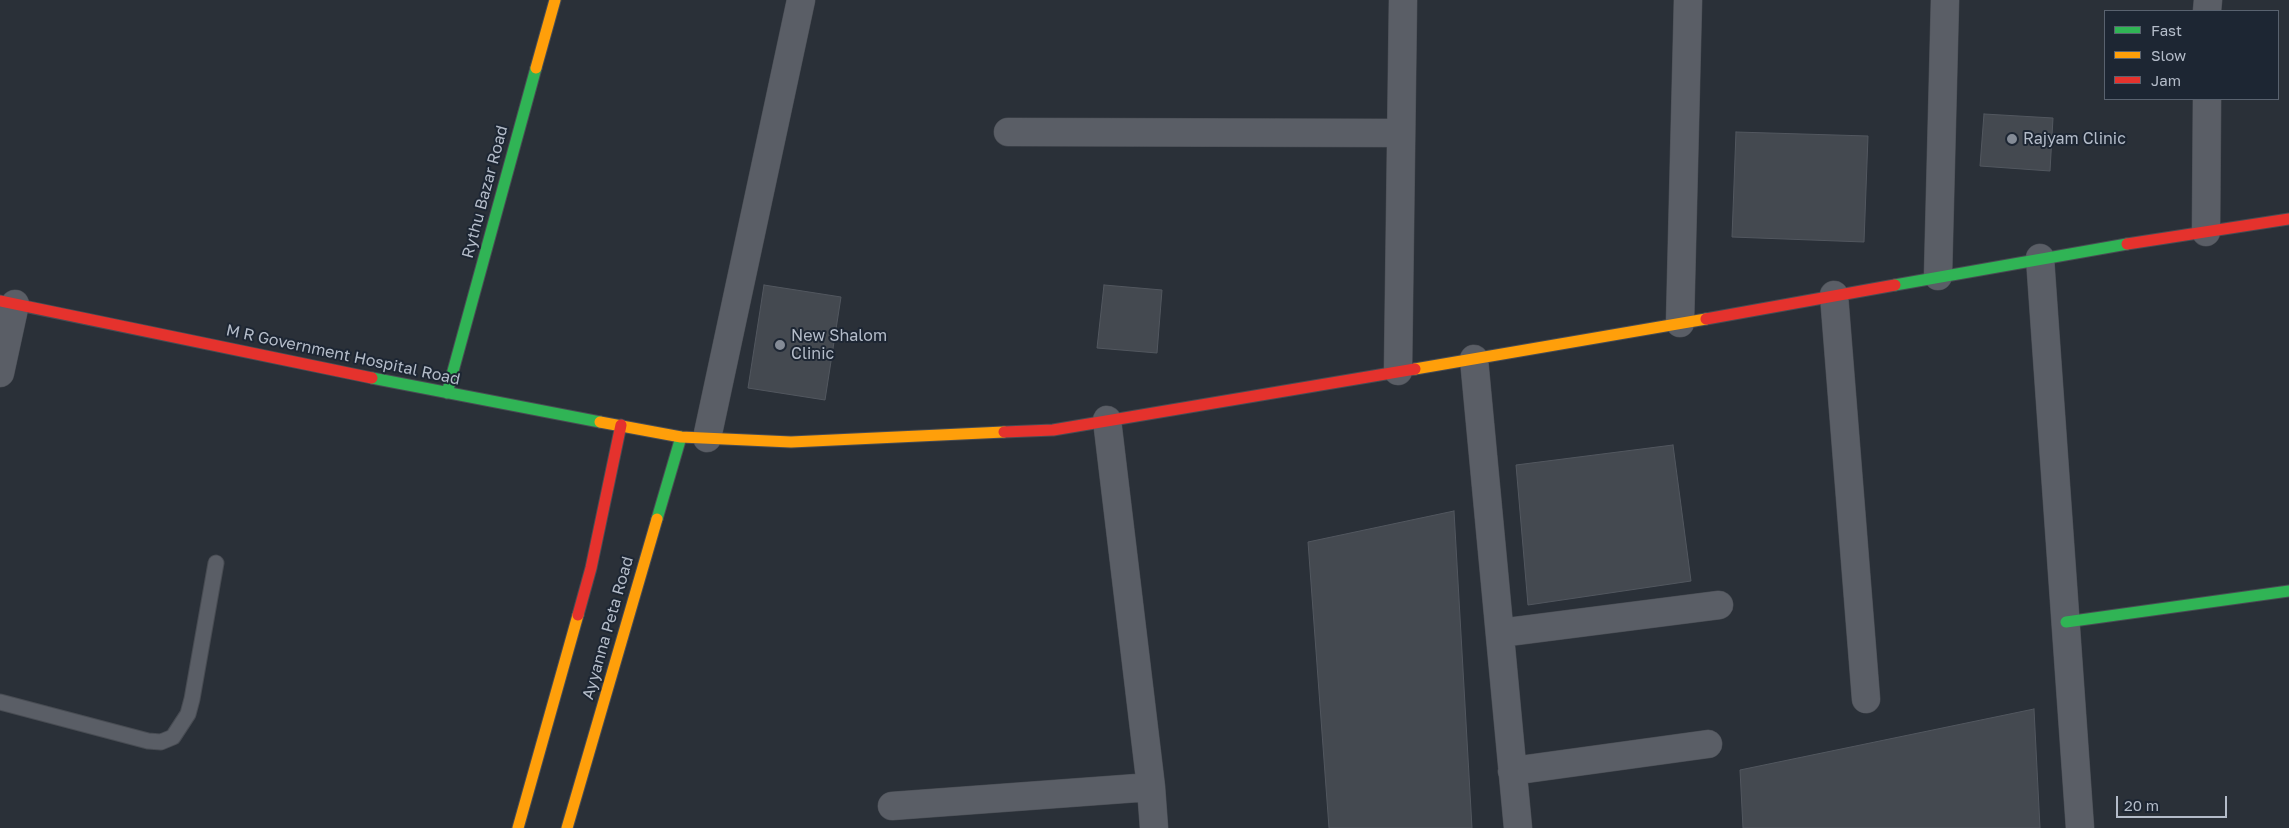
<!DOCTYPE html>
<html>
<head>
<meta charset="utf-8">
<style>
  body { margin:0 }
  #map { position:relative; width:2289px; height:828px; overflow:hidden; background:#2a3038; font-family:"Golos Text",sans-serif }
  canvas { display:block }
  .legend { position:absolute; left:2104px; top:10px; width:175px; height:90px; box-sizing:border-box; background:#1d2633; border:1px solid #59626f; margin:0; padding:6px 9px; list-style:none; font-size:15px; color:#b4bcc9 }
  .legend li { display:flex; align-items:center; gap:10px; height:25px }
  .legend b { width:25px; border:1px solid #59626f }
  .scale { position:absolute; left:2116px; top:796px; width:111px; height:22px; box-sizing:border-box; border:2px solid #b4bcc9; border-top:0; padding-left:6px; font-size:15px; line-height:18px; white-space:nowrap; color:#b4bcc9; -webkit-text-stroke:4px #1d2633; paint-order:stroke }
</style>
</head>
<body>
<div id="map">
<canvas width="2289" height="828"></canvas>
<ul class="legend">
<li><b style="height:6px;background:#30b455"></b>Fast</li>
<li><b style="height:6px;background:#ff9f0a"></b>Slow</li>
<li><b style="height:6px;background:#e5322d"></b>Jam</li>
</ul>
<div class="scale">20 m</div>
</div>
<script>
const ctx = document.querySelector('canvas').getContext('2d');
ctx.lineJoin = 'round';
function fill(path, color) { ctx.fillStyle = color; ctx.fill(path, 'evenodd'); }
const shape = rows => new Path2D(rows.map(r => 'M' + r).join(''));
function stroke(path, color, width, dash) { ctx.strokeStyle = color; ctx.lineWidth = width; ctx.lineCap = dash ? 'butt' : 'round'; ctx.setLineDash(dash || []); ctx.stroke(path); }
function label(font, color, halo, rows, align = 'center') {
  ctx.font = font + ' "Golos Text",sans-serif'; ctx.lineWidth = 4; ctx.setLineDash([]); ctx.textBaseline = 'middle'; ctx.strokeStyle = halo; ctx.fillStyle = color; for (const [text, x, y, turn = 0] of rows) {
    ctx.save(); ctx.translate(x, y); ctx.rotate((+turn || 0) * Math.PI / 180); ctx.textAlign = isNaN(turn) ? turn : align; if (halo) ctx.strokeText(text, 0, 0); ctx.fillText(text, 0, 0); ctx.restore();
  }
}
const building = shape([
  [1984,114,2053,118,2050,171,1980,166,1984,114],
  [1736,132,1868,136,1864,242,1732,237,1736,132],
  [764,285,841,297,825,400,748,388,764,285],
  [1104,285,1162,290,1157,353,1097,348,1104,285],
  [1673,445,1691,581,1528,605,1516,465,1673,445],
  [1454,511,1472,828,1329,828,1308,542,1454,511],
  [2034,709,2040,828,1743,828,1740,770,2034,709]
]);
const lane = shape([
  [0,702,148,741,161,742,173,737,188,714,192,699,216,563]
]);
const street = shape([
  [2207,11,2208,0],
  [1008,132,1401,133],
  [2206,232,2207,99],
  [2040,258,2080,828],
  [1938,276,1945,0],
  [1834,295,1866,699],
  [1680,323,1688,0],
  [1474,359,1518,828],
  [1398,371,1403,0],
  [0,373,15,304],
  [1107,420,1151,787,1154,828],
  [707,438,801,0],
  [1500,633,1719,605],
  [1512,771,1708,744],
  [892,806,1151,787]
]);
const fast = shape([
  [1895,285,2127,244],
  [372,378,600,422],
  [447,393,536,68],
  [657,519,681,437],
  [2066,622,2289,591]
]);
const slow = shape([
  [536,68,555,0],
  [1415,369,1706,319],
  [600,422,681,437,791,442,1004,432],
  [518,828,578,615],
  [567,828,657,519]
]);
const jam = shape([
  [2127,244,2289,219],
  [0,301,372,378],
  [1706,319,1895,285],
  [1004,432,1053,430,1415,369],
  [578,615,591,568,621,425]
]);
const markers = [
  [2012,139,6,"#848b96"],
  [780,345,6,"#848b96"]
];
const poiNames = [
  ["Rajyam Clinic",2023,139],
  ["New Shalom",791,336],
  ["Clinic",791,354]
];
const streetNames = [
  ["Rythu Bazar Road",485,192,-75],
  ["M R Government Hospital Road",343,355,12],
  ["Ayyanna Peta Road",608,628,-74]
];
fill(building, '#444950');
stroke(building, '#52575f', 1);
stroke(lane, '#484c53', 17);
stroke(street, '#484c53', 29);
stroke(fast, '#484c53', 13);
stroke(slow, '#484c53', 13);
stroke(jam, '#484c53', 13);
stroke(lane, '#5a5e66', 15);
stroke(street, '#5a5e66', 28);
stroke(fast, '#30b455', 11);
stroke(slow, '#ff9f0a', 11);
stroke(jam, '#e5322d', 11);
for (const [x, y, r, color] of markers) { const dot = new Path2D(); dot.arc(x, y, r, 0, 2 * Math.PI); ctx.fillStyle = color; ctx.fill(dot); stroke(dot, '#1d2633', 2); }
label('16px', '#b4bcc9', '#1d2633', poiNames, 'left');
label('16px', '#b4bcc9', '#1d2633', streetNames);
</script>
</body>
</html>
